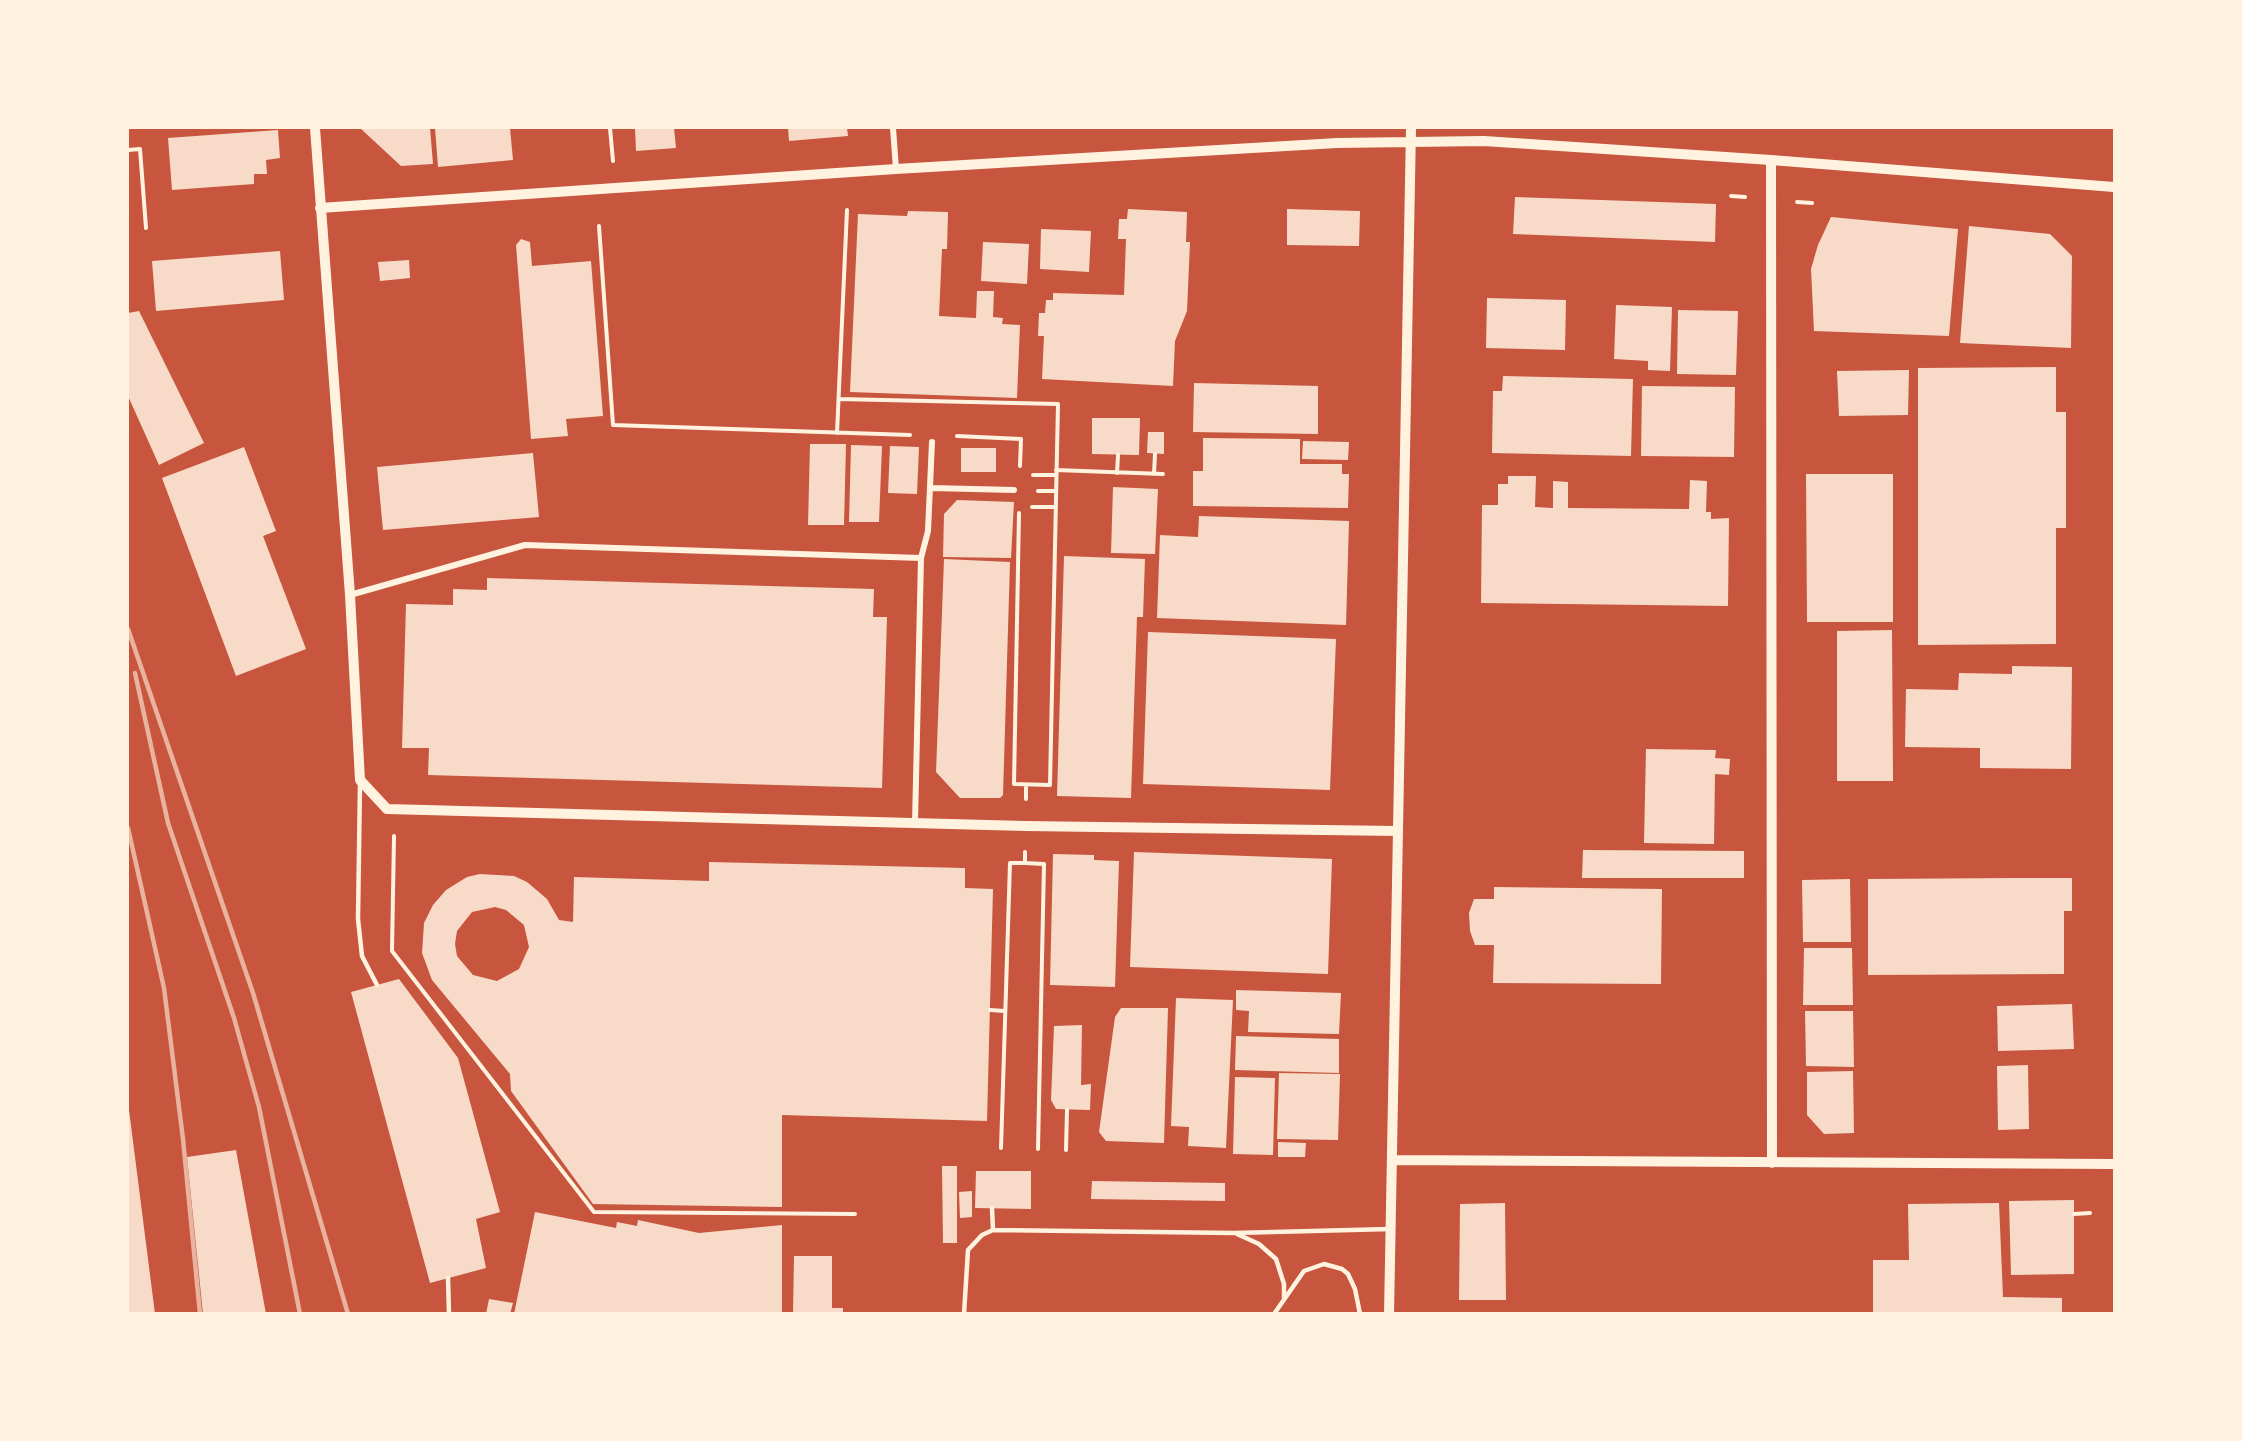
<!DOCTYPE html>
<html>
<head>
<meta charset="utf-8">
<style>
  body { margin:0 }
  #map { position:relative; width:2242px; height:1441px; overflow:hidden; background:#c8553d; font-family:"Varela Round",sans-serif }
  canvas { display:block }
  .frame { position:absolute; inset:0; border:129px solid #fff3e0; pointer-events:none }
</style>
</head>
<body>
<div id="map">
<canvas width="2242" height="1441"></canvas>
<div class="frame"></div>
</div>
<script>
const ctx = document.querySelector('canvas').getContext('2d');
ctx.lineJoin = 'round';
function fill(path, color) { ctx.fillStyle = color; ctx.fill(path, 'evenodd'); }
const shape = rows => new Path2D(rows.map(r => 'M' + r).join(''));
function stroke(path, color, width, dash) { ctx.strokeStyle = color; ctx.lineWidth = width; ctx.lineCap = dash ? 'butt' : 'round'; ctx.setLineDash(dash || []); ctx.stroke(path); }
const building = shape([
  [360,128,430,128,433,164,401,166],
  [435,128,510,128,513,160,438,167],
  [635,128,674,128,676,148,636,151],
  [788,128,847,128,848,136,789,141],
  [278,130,280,158,266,160,267,174,254,174,254,184,172,190,168,138],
  [1515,197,1716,204,1715,242,1513,234],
  [1128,209,1187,212,1186,242,1190,242,1187,311,1175,341,1173,386,1042,379,1044,336,1038,336,1039,313,1045,313,1046,300,1053,300,1053,293,1124,295,1126,239,1118,239,1119,219,1127,219],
  [1287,209,1360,211,1359,246,1287,245],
  [908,211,948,212,947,249,942,249,939,316,976,318,977,291,994,291,993,317,1003,318,1002,324,1020,325,1017,398,850,392,858,214,907,216],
  [1831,217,1958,229,1949,336,1814,331,1811,269,1818,245],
  [1969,226,2050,234,2072,256,2071,348,1960,343],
  [1041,229,1091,231,1089,272,1040,269],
  [521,239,530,242,532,266,591,261,603,416,566,419,568,436,531,439,516,245],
  [983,242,1029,244,1027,284,981,281],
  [280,251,284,300,156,311,152,261],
  [409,260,410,278,380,281,378,262],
  [1487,298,1566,300,1565,350,1486,348],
  [1616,305,1672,307,1670,371,1648,370,1648,361,1614,359],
  [1678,310,1738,311,1736,375,1677,374],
  [139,311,204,443,159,465,128,396,128,313],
  [2056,367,2056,412,2066,412,2066,528,2056,528,2056,644,1918,645,1918,368],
  [1909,370,1908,415,1839,416,1837,371],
  [1503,376,1633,379,1631,456,1492,453,1493,391,1502,391],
  [1194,383,1318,386,1318,434,1193,432],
  [1642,386,1735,387,1734,457,1641,456],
  [1092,418,1140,418,1139,455,1092,454],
  [1148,432,1164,432,1164,454,1147,453],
  [1203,438,1300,439,1300,464,1342,464,1342,474,1349,474,1348,508,1193,506,1193,471,1203,471],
  [1303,441,1349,442,1348,460,1302,459],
  [810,444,846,444,844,525,808,525],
  [851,445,882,446,879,522,849,522],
  [890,446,919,447,917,494,888,493],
  [244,447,276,531,263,536,306,649,236,676,162,478],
  [961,448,996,448,996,472,961,472],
  [533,453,539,517,383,530,377,467],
  [1806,474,1893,474,1893,622,1807,622],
  [1508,476,1536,476,1535,507,1553,508,1553,481,1568,482,1568,508,1689,509,1690,480,1707,481,1706,512,1711,512,1711,519,1729,518,1728,606,1481,603,1482,505,1498,505,1498,484,1508,484],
  [1113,487,1158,489,1155,554,1111,553],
  [957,500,1014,502,1011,558,943,557,944,514],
  [1199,516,1349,521,1346,625,1157,618,1160,535,1198,537],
  [1064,556,1145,559,1143,617,1137,617,1131,798,1057,796],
  [944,559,1010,562,1003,795,1000,798,960,798,936,772],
  [487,578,874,589,873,617,887,617,882,788,428,775,429,748,402,748,406,604,453,605,453,589,487,590],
  [1892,630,1893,781,1837,781,1837,631],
  [1148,632,1336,639,1330,790,1143,784],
  [2012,666,2072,667,2071,769,1980,768,1980,748,1905,747,1906,689,1958,690,1959,673,2012,674],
  [1646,749,1716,750,1715,758,1730,759,1729,775,1715,774,1714,844,1644,843],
  [1583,850,1744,851,1744,878,1582,878],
  [1134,852,1332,859,1328,974,1130,967],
  [1053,854,1094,855,1094,860,1119,861,1115,987,1050,985],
  [709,862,965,868,965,888,993,889,987,1121,782,1115,782,1207,593,1204,511,1091,510,1074,432,980,422,953,424,923,433,905,446,890,467,877,480,874,514,876,527,882,547,899,559,920,573,922,574,877,709,881],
  [495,907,506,910,524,925,529,947,519,969,497,981,473,975,457,956,455,944,457,931,472,912],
  [2015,878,2072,878,2072,911,2064,911,2064,974,1868,975,1868,879],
  [1850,879,1851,942,1803,942,1802,880],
  [1494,887,1662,889,1661,984,1493,983,1494,945,1475,945,1470,931,1469,913,1474,899,1494,899],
  [1804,948,1852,948,1853,1005,1803,1005],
  [399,979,458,1058,500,1212,476,1219,486,1268,430,1283,351,992],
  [1236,990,1341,993,1339,1034,1248,1032,1249,1011,1236,1010],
  [1176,998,1233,1000,1226,1148,1188,1146,1189,1127,1171,1126],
  [2072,1004,2074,1049,1998,1051,1997,1006],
  [1121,1008,1168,1008,1164,1143,1106,1141,1099,1132,1115,1017],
  [1805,1011,1853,1011,1854,1067,1806,1066],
  [1082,1025,1081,1085,1091,1084,1090,1110,1056,1109,1051,1100,1054,1026],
  [1236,1036,1339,1039,1339,1073,1235,1070],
  [2028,1065,2029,1129,1998,1130,1997,1066],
  [1853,1071,1854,1133,1824,1134,1807,1115,1807,1072],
  [1279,1073,1340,1074,1338,1140,1277,1139],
  [1235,1077,1275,1078,1273,1155,1233,1154],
  [128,1110,129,1110,155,1314,128,1314],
  [1278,1142,1306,1143,1305,1157,1278,1157],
  [236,1150,266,1314,203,1314,187,1157],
  [942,1166,957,1166,957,1243,943,1243],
  [976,1171,1031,1171,1031,1209,975,1208],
  [1092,1181,1225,1183,1225,1201,1091,1199],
  [972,1191,972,1217,960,1218,959,1192],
  [2074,1200,2074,1274,2011,1275,2009,1201],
  [1505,1203,1506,1300,1459,1300,1460,1204],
  [1999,1203,2003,1297,2062,1298,2062,1314,1873,1314,1873,1260,1909,1260,1908,1204],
  [535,1212,616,1228,617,1222,637,1226,638,1220,699,1233,782,1225,782,1314,514,1314],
  [794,1256,832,1256,832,1308,843,1308,843,1314,793,1314],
  [489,1299,513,1303,510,1314,486,1314]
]);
const path = shape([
  [610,128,613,161],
  [128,150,140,149,146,228],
  [1731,196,1745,197],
  [1797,202,1812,203],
  [599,226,613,425,910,435],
  [839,399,1058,404,1050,785,1014,784,1019,513],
  [837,433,847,210],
  [957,436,1021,439,1020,466],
  [1056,470,1163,474],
  [1117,473,1118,455],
  [1154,474,1155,454],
  [1033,475,1056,475],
  [1038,491,1056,491],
  [1032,507,1055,507],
  [1026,799,1026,785],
  [394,836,392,951,594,1212,855,1214],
  [1025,863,1044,864,1038,1149],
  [990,1010,1005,1011],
  [1001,1148,1010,863,1025,863,1025,852],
  [1066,1150,1067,1110],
  [2074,1214,2090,1213]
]);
const service = shape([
  [360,783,358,919,362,956,377,985],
  [992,1208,993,1230],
  [1237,1234,1259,1244,1276,1259,1284,1284,1284,1298],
  [448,1278,449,1314],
  [964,1314,968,1250,982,1235,993,1230,1234,1233,1390,1229],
  [1274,1314,1304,1271,1324,1264,1342,1269,1348,1274,1355,1289,1360,1314]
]);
const minor = shape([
  [893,128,896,169],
  [931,488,1014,490],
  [350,595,525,545,921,558],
  [915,823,921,558,928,531,932,442]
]);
const tertiary = shape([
  [315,128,350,595,360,780,387,809,1025,826,1398,831],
  [1771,160,1772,1163],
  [320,208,896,169,1337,143,1484,141,1771,160,2114,187],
  [1392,1160,2114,1164],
  [1389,1314,1411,128]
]);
const rail = shape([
  [128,629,253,993,348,1314],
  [135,673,168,823,234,1018,259,1107,300,1314],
  [128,828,164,988,183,1139,200,1314]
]);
fill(building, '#f7dbc8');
stroke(path, '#fff3e0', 4);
stroke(service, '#fff3e0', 4.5);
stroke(minor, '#fff3e0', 6);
stroke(tertiary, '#fff3e0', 10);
stroke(rail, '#e9b49f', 4.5);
</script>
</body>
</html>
